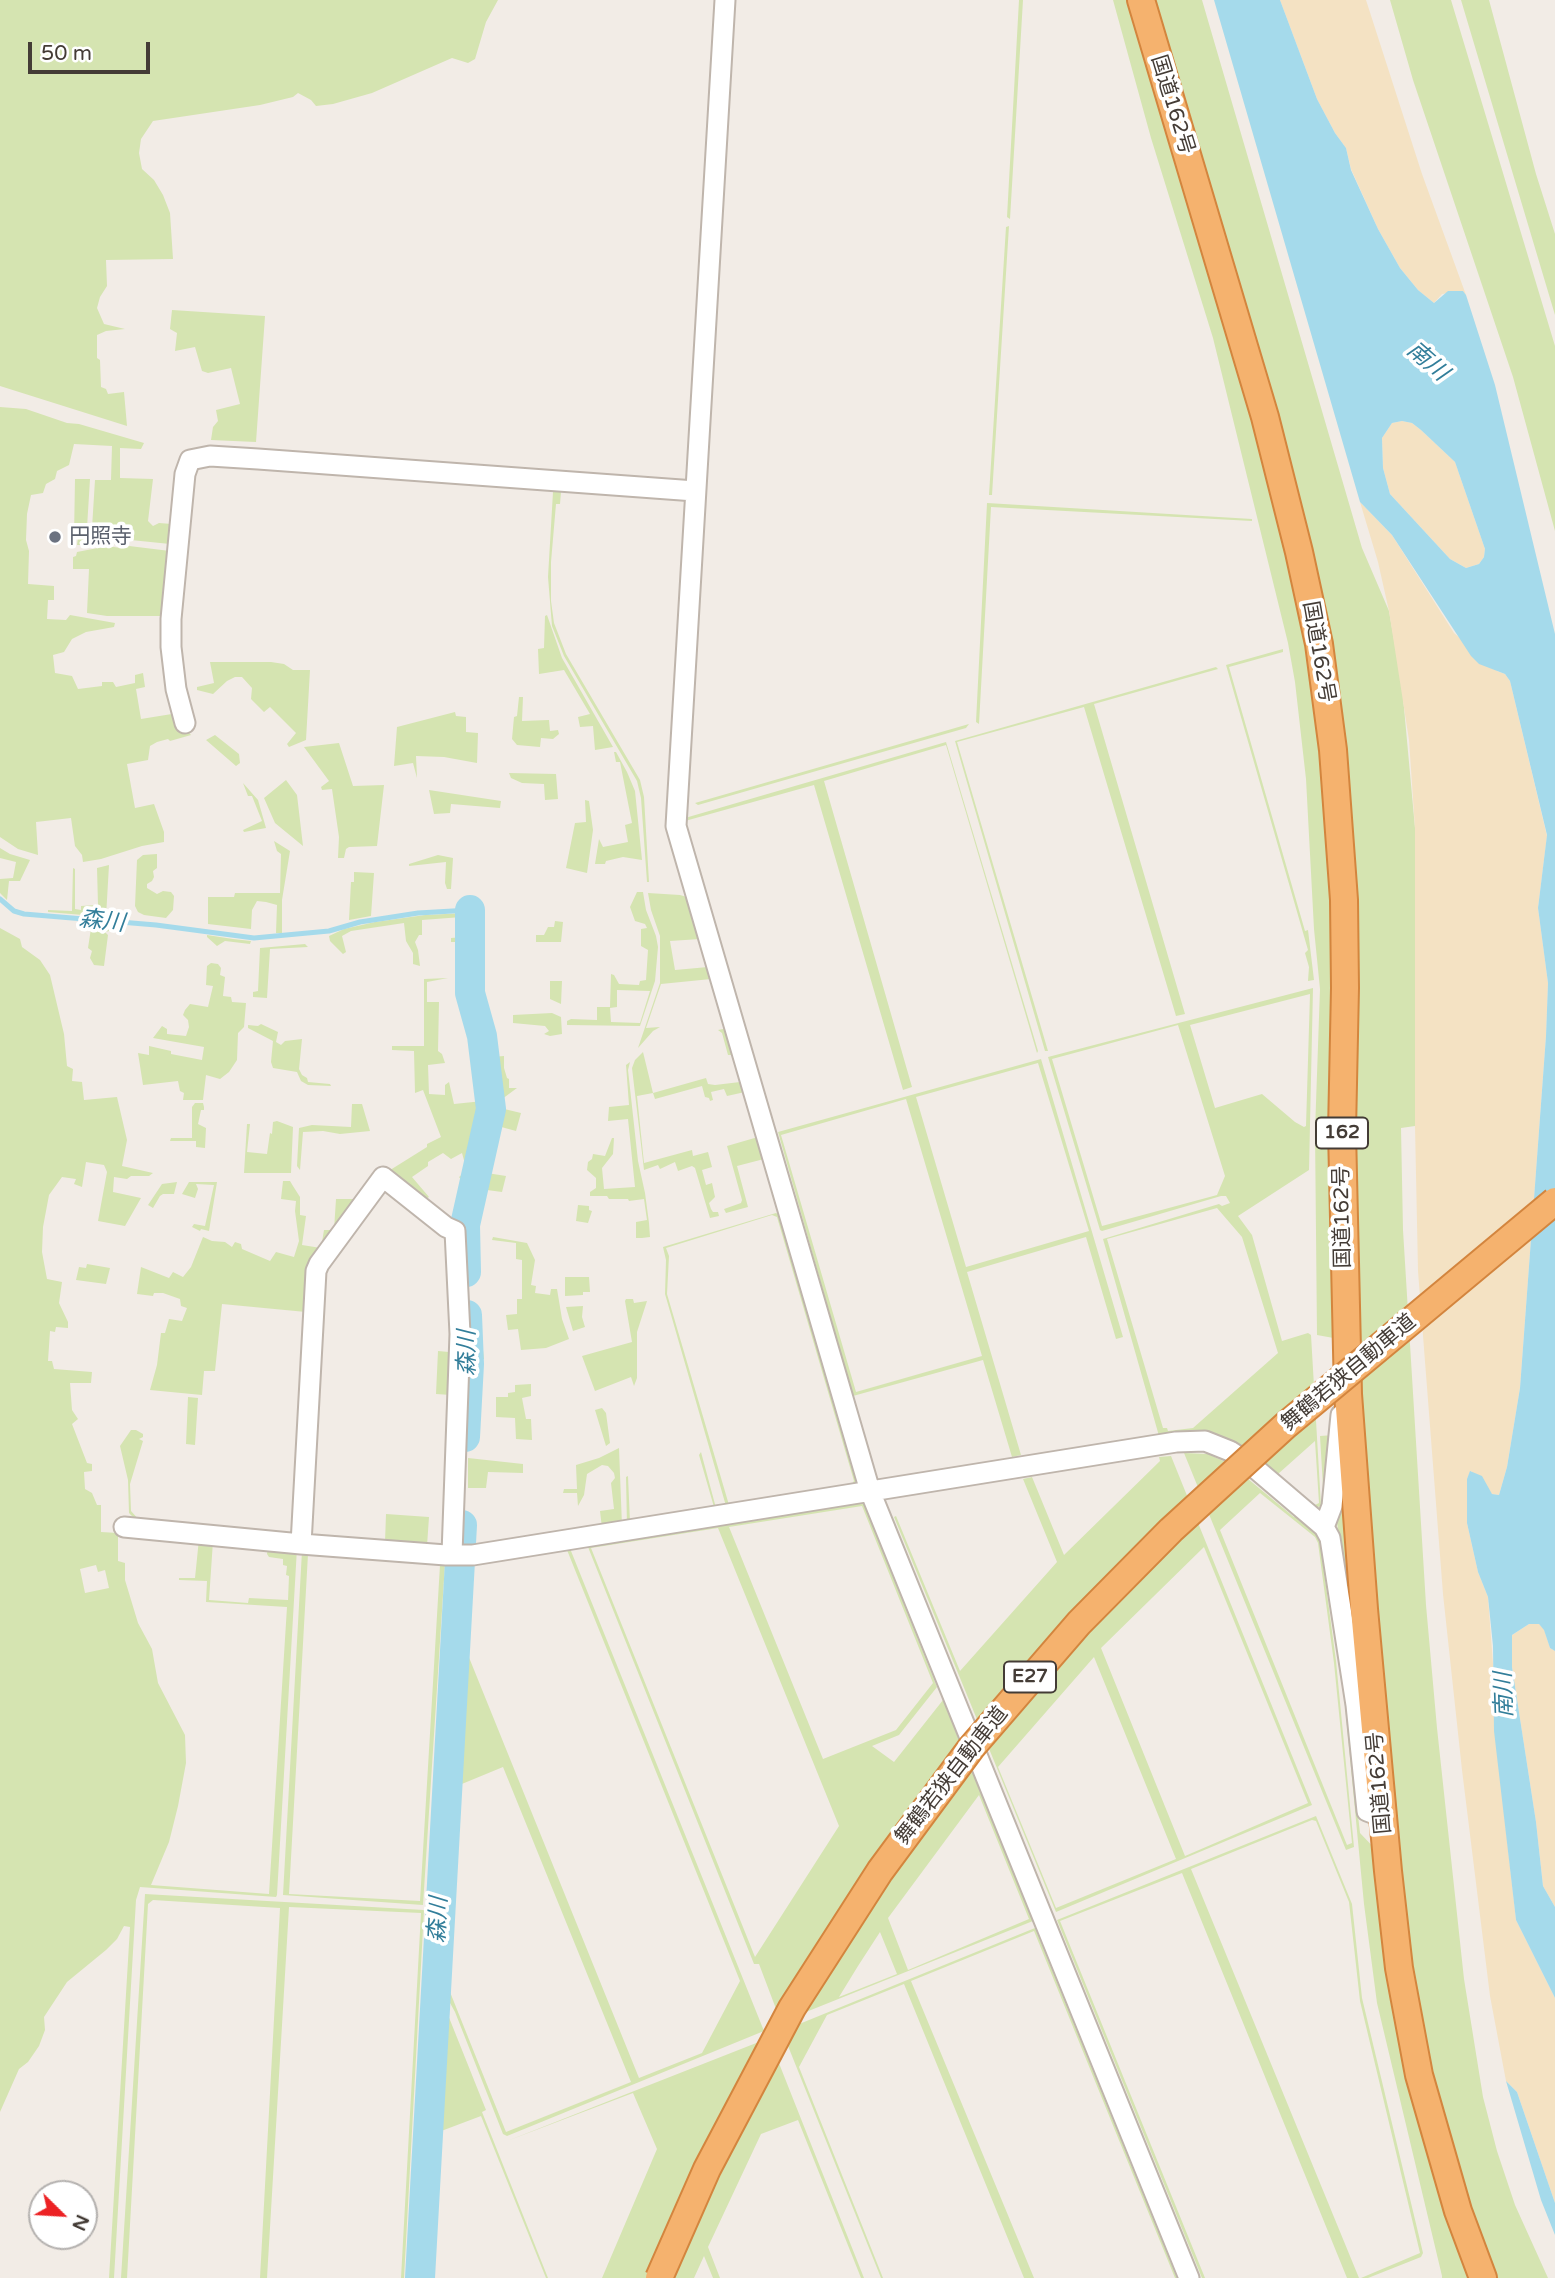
<!DOCTYPE html>
<html>
<head>
<meta charset="utf-8">
<style>
  body { margin:0 }
  #map { position:relative; width:1555px; height:2278px; overflow:hidden; background:#f2ece6; font-family:"Varela Round",sans-serif }
  canvas { display:block }
  .north { position:absolute; left:28px; top:2180px; width:70px; height:70px; box-sizing:border-box; background:#fff; border:2px solid #b4b1af; border-radius:50%; rotate:114deg; font-size:19px; font-weight:700; line-height:28px; text-align:center; color:#443c36 }
  .north::after { content:''; display:block; margin:auto; width:24px; height:32px; background:#ec2224; clip-path:polygon(50% 0,100% 100%,50% 72%,0 100%) }
  .scale { position:absolute; left:28px; top:42px; width:122px; height:32px; box-sizing:border-box; border:4px solid #443c36; border-top:0; padding-left:9px; font-size:21px; line-height:24px; white-space:nowrap; color:#443c36; -webkit-text-stroke:5px #fff; paint-order:stroke }
</style>
</head>
<body>
<div id="map">
<canvas width="1555" height="2278"></canvas>
<div class="north">N</div>
<div class="scale">50 m</div>
</div>
<script>
const ctx = document.querySelector('canvas').getContext('2d');
ctx.lineJoin = 'round';
function fill(path, color) { ctx.fillStyle = color; ctx.fill(path, 'evenodd'); }
const shape = rows => new Path2D(rows.map(r => 'M' + r).join(''));
function stroke(path, color, width, dash) { ctx.strokeStyle = color; ctx.lineWidth = width; ctx.lineCap = dash ? 'butt' : 'round'; ctx.setLineDash(dash || []); ctx.stroke(path); }
function label(font, color, halo, rows, align = 'center') {
  ctx.font = font + ' "Varela Round","Noto Sans JP",sans-serif'; ctx.lineWidth = 7; ctx.setLineDash([]); ctx.textBaseline = 'middle'; ctx.strokeStyle = halo; ctx.fillStyle = color; for (const [text, x, y, turn = 0] of rows) {
    ctx.save(); ctx.translate(x, y); ctx.rotate((+turn || 0) * Math.PI / 180); ctx.textAlign = isNaN(turn) ? turn : align; if (halo) ctx.strokeText(text, 0, 0); ctx.fillText(text, 0, 0); ctx.restore();
  }
}
const green = shape([
  [0,0,498,0,486,22,475,59,468,63,452,58,372,93,333,104,316,106,311,100,298,93,293,97,260,105,153,121,141,139,139,153,142,169,154,180,163,195,170,213,173,259,106,260,107,286,100,297,97,308,104,324,125,329,106,331,97,335,97,358,100,360,101,387,106,389,108,394,124,392,127,426,0,386],
  [1019,0,1023,0,1010,219,1007,217],
  [1113,0,1132,0,1229,320,1303,605,1330,808,1339,1339,1317,1335,1315,1131,1320,989,1314,929,1306,779,1295,682,1288,643,1213,338,1151,138],
  [1150,0,1202,0,1362,548,1389,611,1402,686,1415,828,1416,926,1415,1126,1401,1128,1403,1230,1426,1605,1437,1728,1464,1979,1483,2097,1497,2151,1515,2205,1548,2278,1491,2278,1414,2015,1362,1480,1341,748],
  [1390,0,1451,0,1555,346,1555,531,1513,377,1413,80],
  [1461,0,1489,0,1536,174,1555,234,1555,315],
  [1009,226,992,495,989,495,1006,227],
  [172,310,265,316,256,442,211,440,213,427,218,421,216,410,240,404,231,368,208,373,202,371,195,347,175,351,177,333,170,329],
  [0,407,26,409,67,423,79,424,144,443,141,449,120,448,120,478,153,479,148,521,153,526,159,523,172,524,170,544,121,539,121,535,111,534,110,540,91,544,95,480,111,480,112,446,74,444,69,465,57,471,55,479,46,484,43,493,31,495,27,514,26,540,29,551,28,584,54,586,54,600,48,600,47,619,66,620,70,615,115,623,114,627,86,632,72,639,64,652,53,655,55,673,72,676,78,689,102,686,102,682,113,682,116,687,135,683,135,675,143,673,145,687,136,689,141,719,178,713,183,726,191,735,170,741,168,739,157,742,150,746,148,760,127,764,135,808,154,804,164,832,164,842,142,846,101,859,83,862,82,855,75,846,71,818,36,822,38,855,18,849,0,837],
  [75,479,90,479,86,544,81,545,77,545,78,538,74,537],
  [553,492,561,492,560,504,556,504,551,562,551,601,554,623,566,654,640,780,644,797,649,882,647,882,641,798,637,781,564,656,552,626,548,577],
  [987,503,1252,519,1252,521,991,507,979,724,976,722],
  [121,545,170,551,164,616,107,616,87,613,89,569,73,569,73,557,76,556,77,552,108,546,120,548],
  [547,615,562,658,613,747,595,750,593,726,580,727,578,717,590,714,564,670,539,674,538,649,544,648,545,616],
  [1283,649,1283,652,1229,667,1305,931,1308,930,1314,980,1308,981,1309,967,1305,953,1308,950,1226,665],
  [210,662,271,662,284,664,293,670,310,670,306,740,289,747,287,744,296,733,270,707,264,712,251,699,252,688,242,677,235,677,227,681,213,694,197,690,197,687,214,683],
  [1216,667,1218,669,1094,704,1185,1014,1176,1016,1084,707,957,742,1048,1051,1045,1051,955,741],
  [519,697,523,697,522,721,549,720,550,731,558,730,559,734,553,739,541,738,540,747,517,745,512,739,514,717,517,716],
  [455,712,456,716,466,717,466,732,478,733,477,763,444,757,416,756,417,778,413,763,394,766,397,727],
  [969,724,966,728,698,805,695,803],
  [215,735,239,754,240,763,236,766,206,740],
  [946,742,1038,1051,1037,1053,946,745,824,781,912,1087,903,1090,814,785,685,821,685,818],
  [339,743,353,786,384,785,377,846,349,847,346,849,344,858,338,858,339,837,332,789,322,790,321,787,329,781,304,747],
  [614,752,616,752,627,772,635,791,642,860,623,857,606,861,605,864,595,864,599,839,603,847,628,842,625,825,632,823,620,762,616,762],
  [509,773,556,774,558,799,545,800,544,784,522,783,511,778],
  [286,780,297,795,303,846,275,823,264,798],
  [243,783,258,800,266,828,244,832,243,830,262,821,252,796,248,796],
  [429,790,501,801,500,808,451,804,450,813,434,814],
  [585,800,589,801,593,830,587,873,566,868,575,823,586,822],
  [274,841,290,851,282,900,282,933,276,933,277,905,266,902,257,901,252,910,251,929,208,924,208,897,234,897,235,893,280,893,281,854,277,851],
  [0,848,10,854,30,860,20,881,9,881,7,900,0,893,0,879,13,878,16,862,0,858],
  [157,854,157,868,153,871,154,877,152,881,147,884,147,888,157,894,163,891,171,892,174,896,173,910,166,918,144,915,138,912,135,906,137,860,143,855],
  [438,855,453,858,451,889,447,889,445,883,446,862,409,866,409,864],
  [109,865,106,917,48,912,48,910,72,911,73,868,75,869,75,909,81,910,81,906,98,905,97,868],
  [354,872,374,873,371,916,349,920,351,882,354,882],
  [637,892,643,892,646,910,656,936,658,947,655,981,640,1026,567,1025,567,1021,571,1019,597,1020,597,1007,610,1007,611,974,614,975,619,984,639,985,640,981,646,980,648,950,641,946,641,929,647,928,645,924,635,921,630,907],
  [617,990,650,991,640,1023,611,1022,610,1008,617,1007],
  [648,893,680,895,690,898,711,979,661,984,646,1028,660,1027,653,1031,638,1048,660,983,660,936,651,910],
  [700,939,708,967,675,970,670,941],
  [467,913,467,993,479,1036,488,1106,470,1187,466,1186,459,1177,467,1171,462,1153,451,1159,443,1153,428,1162,428,1166,412,1177,429,1197,423,1201,387,1172,427,1147,427,1144,441,1137,423,1090,415,1093,414,1051,392,1050,392,1046,424,1046,424,979,448,978,427,982,427,1002,439,1002,438,1051,442,1054,445,1063,428,1065,429,1094,445,1095,445,1085,449,1082,454,1104,483,1101,477,1052,463,997,461,967,464,967,464,942,451,942,451,938,464,937,462,917,422,920,422,935,419,935,415,942,418,950,420,966,413,964,413,953,406,941,404,923,351,931,342,936,346,952,343,954,330,941,329,936,344,929,375,922,425,915],
  [555,921,563,922,561,942,536,942,536,935,544,935,548,927,554,927],
  [92,922,115,925,113,930,105,932,108,935,104,966,94,965,90,958,92,951,88,948],
  [477,926,480,971,472,972,473,927],
  [0,928,20,939,22,947,40,960,50,975,64,1034,67,1066,73,1069,72,1081,82,1082,84,1100,117,1097,127,1140,122,1166,153,1173,149,1176,131,1176,127,1179,114,1177,113,1192,141,1198,125,1226,98,1221,107,1172,104,1165,86,1162,82,1187,74,1184,76,1179,62,1177,49,1195,43,1227,42,1252,47,1279,62,1282,59,1303,68,1322,68,1328,56,1327,55,1332,50,1331,48,1361,52,1361,54,1369,92,1372,91,1383,70,1383,72,1410,78,1419,72,1424,87,1463,92,1464,92,1471,84,1472,85,1489,92,1493,97,1505,101,1505,101,1532,118,1533,118,1561,125,1563,125,1580,138,1623,152,1649,158,1683,185,1735,186,1763,178,1806,169,1842,151,1885,269,1894,287,1607,206,1602,207,1581,179,1580,179,1578,195,1578,199,1539,213,1541,209,1600,248,1603,249,1598,288,1600,289,1576,286,1575,287,1566,283,1565,283,1559,269,1557,267,1554,268,1546,297,1548,277,1895,276,1897,140,1887,136,1900,114,2278,109,2278,130,1927,124,1926,117,1939,106,1950,67,1982,44,2017,45,2030,39,2046,28,2062,19,2069,0,2112],
  [96,1565,98,1572,105,1570,109,1588,85,1593,80,1569],
  [207,935,233,939,251,941,250,944,225,941,217,946,207,937],
  [305,944,308,947,270,949,267,998,253,997,253,992,258,991,260,948],
  [211,963,218,964,221,968,220,975,225,977,223,996,231,997,232,1002,246,1003,244,1027,238,1033,237,1060,229,1072,220,1079,206,1075,203,1100,183,1100,184,1093,180,1091,178,1081,143,1085,138,1053,149,1055,149,1046,171,1051,171,1054,202,1060,204,1047,153,1038,162,1026,167,1029,167,1034,186,1036,189,1027,188,1020,183,1015,185,1010,190,1004,208,1007,213,986,206,985,207,966],
  [550,981,562,981,561,1004,550,999],
  [1313,988,1309,1170,1238,1216,1252,1235,1282,1341,1308,1333,1311,1335,1321,1506,1315,1508,1241,1446,1228,1439,1204,1431,1159,1436,1103,1239,1219,1204,1222,1206,1230,1203,1226,1196,1221,1196,1102,1231,1100,1230,1048,1057],
  [1310,994,1306,1126,1304,1127,1295,1122,1262,1094,1215,1108,1190,1025],
  [1178,1025,1225,1176,1217,1195,1102,1226,1052,1059],
  [1217,1208,1242,1237,1278,1353,1193,1428,1168,1431,1167,1428,1163,1428,1107,1239],
  [1315,1441,1319,1503,1315,1505,1278,1474],
  [552,1013,561,1017,562,1034,550,1036,544,1034,549,1031,545,1026,513,1023,513,1015],
  [261,1024,278,1032,276,1042,281,1045,285,1041,302,1039,299,1069,302,1075,307,1078,308,1082,330,1084,331,1086,308,1085,301,1081,297,1072,273,1068,271,1062,273,1041,248,1028,248,1025,258,1026],
  [723,1029,727,1030,745,1092,727,1096,724,1089,711,1092,713,1100,710,1101,709,1098,705,1097,702,1086,655,1099,653,1093,637,1096,644,1163,692,1150,693,1156,708,1152,712,1167,702,1170,706,1185,712,1183,715,1197,709,1203,711,1209,713,1212,718,1212,719,1216,710,1218,695,1168,692,1166,678,1171,675,1162,660,1169,658,1165,644,1170,632,1068,635,1060,643,1052,653,1093,706,1078,708,1084,715,1085,740,1082,732,1055,728,1055,722,1033,718,1030],
  [487,1050,490,1050,491,1057,504,1056,504,1068,507,1078,509,1079,509,1088,517,1088,494,1105,486,1054],
  [1041,1059,1123,1337,1116,1339,1086,1237,967,1272,1021,1455,1012,1457,983,1360,853,1396,778,1132],
  [1038,1063,1089,1231,966,1267,916,1097],
  [906,1099,982,1356,856,1392,781,1135],
  [630,1062,628,1070,638,1161,645,1193,649,1223,650,1237,642,1238,636,1238,636,1222,647,1220,644,1199,629,1201,628,1199,609,1199,607,1196,590,1196,590,1192,596,1188,596,1178,587,1170,588,1162,592,1159,593,1154,605,1156,612,1138,614,1138,613,1154,602,1168,604,1189,635,1187,628,1119,608,1121,609,1107,629,1105,626,1065],
  [195,1103,203,1103,204,1107,204,1110,201,1110,198,1124,206,1128,205,1148,196,1147,196,1141,170,1141,171,1138,192,1138,192,1107],
  [352,1104,362,1104,370,1131,340,1134,323,1131,303,1132,300,1170,297,1166,299,1128,312,1125,351,1127],
  [496,1107,521,1113,516,1131,494,1125,484,1161,485,1169,487,1173,506,1176,502,1192,487,1190,482,1201,473,1199,480,1170,485,1169,481,1164],
  [277,1121,293,1127,291,1173,244,1173,247,1124,250,1124,247,1152,267,1154,270,1133,272,1134,273,1122],
  [758,1137,764,1159,737,1166,748,1207,726,1213,724,1209,741,1203,742,1200,727,1146],
  [283,1181,290,1181,293,1186,300,1197,300,1215,306,1216,302,1245,321,1248,324,1230,334,1230,336,1199,359,1199,311,1267,295,1534,291,1538,139,1523,129,1513,128,1480,120,1446,131,1430,136,1430,143,1434,143,1437,139,1439,143,1441,130,1484,131,1511,140,1521,290,1536,293,1533,306,1312,222,1304,215,1371,204,1371,202,1395,150,1390,157,1365,161,1333,165,1333,169,1319,182,1321,187,1308,181,1306,180,1299,163,1293,154,1293,153,1296,137,1294,141,1267,169,1278,173,1272,183,1277,191,1267,203,1237,212,1241,225,1242,232,1247,235,1242,241,1244,242,1249,270,1261,276,1252,294,1257,299,1241,295,1211,296,1201,281,1199],
  [177,1182,174,1194,163,1194,160,1196,153,1208,148,1205,162,1184],
  [189,1182,217,1182,209,1231,201,1229,200,1231,192,1227,194,1224,205,1226,214,1185,196,1184,198,1189,195,1198,182,1194],
  [578,1205,589,1206,589,1210,592,1211,588,1223,576,1221],
  [776,1213,778,1214,858,1483,854,1487,726,1506,665,1294,666,1260,663,1247],
  [772,1215,777,1217,854,1481,851,1485,729,1505,667,1294,669,1256,666,1248],
  [493,1237,527,1243,535,1260,531,1285,536,1286,535,1293,550,1295,551,1289,557,1289,562,1319,569,1339,546,1348,521,1350,518,1329,508,1330,506,1315,517,1314,517,1299,522,1299,522,1260,516,1259,516,1243,492,1240],
  [87,1264,110,1268,106,1284,76,1280,79,1267,86,1268],
  [565,1277,589,1277,590,1292,583,1292,583,1295,565,1296],
  [626,1299,633,1299,634,1303,647,1301,637,1332,637,1378,634,1386,631,1377,595,1391,582,1356,632,1342,625,1301],
  [583,1306,582,1317,585,1327,573,1331,566,1307],
  [479,1331,481,1333,484,1359,479,1359,479,1366,473,1366,471,1332],
  [438,1351,449,1352,453,1358,451,1395,436,1394],
  [531,1384,531,1396,522,1398,526,1419,531,1419,532,1440,516,1439,515,1418,496,1417,496,1397,508,1397,508,1393,515,1392,515,1385],
  [188,1397,198,1398,195,1445,186,1444],
  [602,1408,606,1413,610,1443,606,1446,595,1410],
  [1334,1435,1324,1504,1320,1436],
  [619,1448,622,1526,602,1528,600,1511,614,1509,611,1483,615,1478,614,1473,608,1466,602,1465,587,1474,584,1495,578,1506,577,1493,563,1493,564,1489,577,1489,576,1465,599,1458],
  [701,1452,716,1508,627,1526,626,1477,628,1476,630,1523,714,1507,699,1455],
  [1184,1453,1208,1454,1230,1464,1294,1517,1297,1517,1315,1531,1320,1541,1336,1661,1354,1847,1346,1850],
  [1260,1493,1315,1537,1318,1543,1334,1663,1352,1843,1347,1845,1220,1530],
  [1171,1456,1312,1805,1056,1912,894,1517,896,1516,960,1671,1057,1562,1023,1479,1032,1477,1064,1555,1160,1461,1159,1457],
  [1204,1547,1308,1803,1185,1856,1101,1648],
  [1094,1657,1176,1859,1056,1908,998,1767],
  [468,1458,523,1464,523,1473,488,1472,486,1488,468,1488],
  [1343,1458,1361,1678,1337,1523],
  [863,1502,937,1687,899,1735,872,1746,894,1762,943,1700,1033,1921,781,2022,759,1964,754,1964,588,1547,628,1538],
  [862,1506,933,1683,896,1730,823,1759,729,1527],
  [718,1528,839,1826,755,1957,591,1548],
  [979,1795,1029,1919,908,1970,888,1918],
  [880,1932,897,1974,839,1997,858,1966],
  [386,1514,429,1517,427,1546,385,1542],
  [569,1546,764,2031,507,2136,503,2134,455,2012,444,1992,444,1986,441,1985,464,1562,470,1565],
  [567,1550,740,1981,702,2053,639,2078,466,1650,471,1565],
  [503,1767,631,2082,506,2132,446,1982,457,1786],
  [302,1551,445,1564,423,1905,283,1895],
  [308,1554,440,1565,420,1901,289,1894],
  [1341,1664,1360,1833,1379,1853,1474,2278,1442,2278,1442,2276,1377,2003,1364,1904],
  [1316,1816,1352,1904,1362,1998,1423,2253,1421,2257,1368,2278,1361,2278,1420,2253,1360,2001,1349,1902,1316,1821,1312,1820,1191,1869,1359,2278,1347,2278,1182,1873,1060,1921,1205,2278,1202,2278,1057,1920],
  [145,1894,424,1910,404,2278,401,2278,421,1913,289,1907,267,2278,260,2278,280,1908,153,1900,148,1904,127,2278,121,2278],
  [1035,1928,1177,2278,1175,2278,1034,1931,911,1981,1034,2278,1024,2278,904,1984,827,2015,799,2067,883,2278,881,2278,782,2031],
  [439,2003,448,2015,486,2110,482,2112,548,2278,546,2278,481,2116,436,2133,427,2278,423,2278],
  [769,2038,864,2278,861,2278,798,2120,761,2134,708,2247,720,2278,713,2278,704,2256,694,2278,602,2278,657,2149,633,2093,507,2141]
]);
const sand = shape([
  [1280,0,1366,0,1422,174,1466,295,1463,291,1442,294,1434,303,1418,290,1400,268,1378,229,1351,169,1346,148,1335,133,1317,99],
  [1402,421,1412,423,1421,430,1455,462,1485,549,1484,557,1479,564,1466,568,1450,559,1390,494,1383,468,1382,438,1392,423],
  [1360,502,1392,535,1454,633,1497,671,1505,674,1510,681,1547,836,1538,908,1548,983,1546,1036,1520,1388,1507,1467,1499,1495,1492,1494,1471,1471,1467,1479,1467,1523,1478,1572,1488,1597,1504,1812,1516,1920,1555,1998,1555,2203,1517,2092,1506,2081,1490,1996,1462,1770,1443,1594,1418,1271,1415,1126,1415,828,1409,740,1389,611,1378,562],
  [1529,1624,1539,1624,1544,1629,1550,1648,1555,1651,1555,1907,1543,1886,1536,1822,1512,1667,1512,1635]
]);
const water = shape([
  [1214,0,1280,0,1317,99,1335,133,1346,148,1351,170,1378,229,1400,268,1418,290,1434,303,1448,291,1463,291,1466,295,1495,385,1555,634,1555,1651,1550,1648,1544,1630,1539,1624,1529,1624,1512,1635,1512,1667,1536,1822,1543,1886,1555,1907,1555,1998,1516,1920,1494,1731,1493,1646,1488,1597,1478,1572,1467,1523,1467,1479,1470,1471,1482,1476,1492,1494,1499,1495,1507,1467,1520,1388,1546,1036,1548,983,1538,908,1547,835,1510,681,1505,674,1479,664,1471,656,1392,535,1360,502],
  [1402,421,1412,423,1421,430,1455,462,1485,549,1484,557,1479,564,1466,568,1450,559,1390,494,1383,468,1382,438,1392,423],
  [1506,2081,1517,2092,1555,2203,1555,2235,1541,2200]
]);
const stream = shape([
  [0,899,14,911,24,914,156,925,254,938,329,931,360,922,418,913,470,910]
]);
const river = shape([
  [466,1272,465,1225,491,1109,482,1036,470,993,470,910],
  [465,1437,469,1364,467,1315],
  [420,2278,462,1525]
]);
const minor = shape([
  [725,0,676,826,870,1491,1189,2278],
  [185,723,176,689,171,647,171,619,185,474,190,460,210,456,258,459,695,491],
  [124,1527,301,1544,446,1555,473,1555,1176,1442,1205,1441,1230,1451,1250,1464,1324,1527,1330,1538,1356,1705,1367,1811,1383,1817],
  [1324,1527,1332,1506,1341,1415],
  [301,1544,316,1271,319,1264,383,1177,446,1227,455,1231,460,1334,452,1554]
]);
const highway = shape([
  [1141,0,1265,417,1299,552,1319,644,1333,750,1344,900,1345,988,1342,1131,1348,1394,1364,1609,1388,1871,1399,1968,1419,2075,1458,2211,1483,2278]
]);
const highwayBridge = shape([
  [659,2278,707,2169,792,2008,880,1871,971,1748,1079,1623,1171,1530,1286,1425,1555,1201]
]);
const markers = [
  [55,537,7,"#6b7280"]
];
const shields = [
  [1342,1133,52],
  [1030,1677,52]
];
const shieldNames = [
  ["162",1342,1133],
  ["E27",1030,1677]
];
const streetNames = [
  ["国道162号",1172,105,73],
  ["国道162号",1318,652,80],
  ["国道162号",1343,1217,-91],
  ["舞鶴若狭自動車道",1349,1373,-40],
  ["舞鶴若狭自動車道",952,1776,-52],
  ["国道162号",1380,1783,-95]
];
const worshipNames = [
  ["円照寺",69,537]
];
const waterNames = [
  ["南川",1427,362,41],
  ["森川",102,922,6],
  ["森川",468,1353,-90],
  ["南川",1505,1695,-92],
  ["森川",439,1920,-87]
];
fill(green, '#d5e4b1');
fill(sand, '#f4e2c3');
fill(water, '#a5daeb');
stroke(stream, '#a5daeb', 5);
stroke(river, '#a5daeb', 30);
stroke(minor, '#bfb5ac', 23);
stroke(highway, '#d3853e', 30);
stroke(minor, '#fff', 19);
stroke(highway, '#f5b26e', 26);
stroke(highwayBridge, '#d3853e', 30, []);
stroke(highwayBridge, '#f5b26e', 26);
for (const [x, y, r, color] of markers) { const dot = new Path2D(); dot.arc(x, y, r, 0, 2 * Math.PI); ctx.fillStyle = color; ctx.fill(dot); stroke(dot, '#fff', 2.5); }
for (const [x, y, w] of shields) { const box = new Path2D(); box.roundRect(x - w / 2, y - 15.5, w, 31, 5); ctx.fillStyle = '#fff'; ctx.fill(box); stroke(box, '#443c36', 2); }
label('bold 19px', '#443c36', null, shieldNames);
label('21px', '#443c36', '#fff', streetNames);
label('21px', '#5b616d', '#fff', worshipNames, 'left');
label('italic 23px', '#327e9a', '#fff', waterNames);
</script>
</body>
</html>
